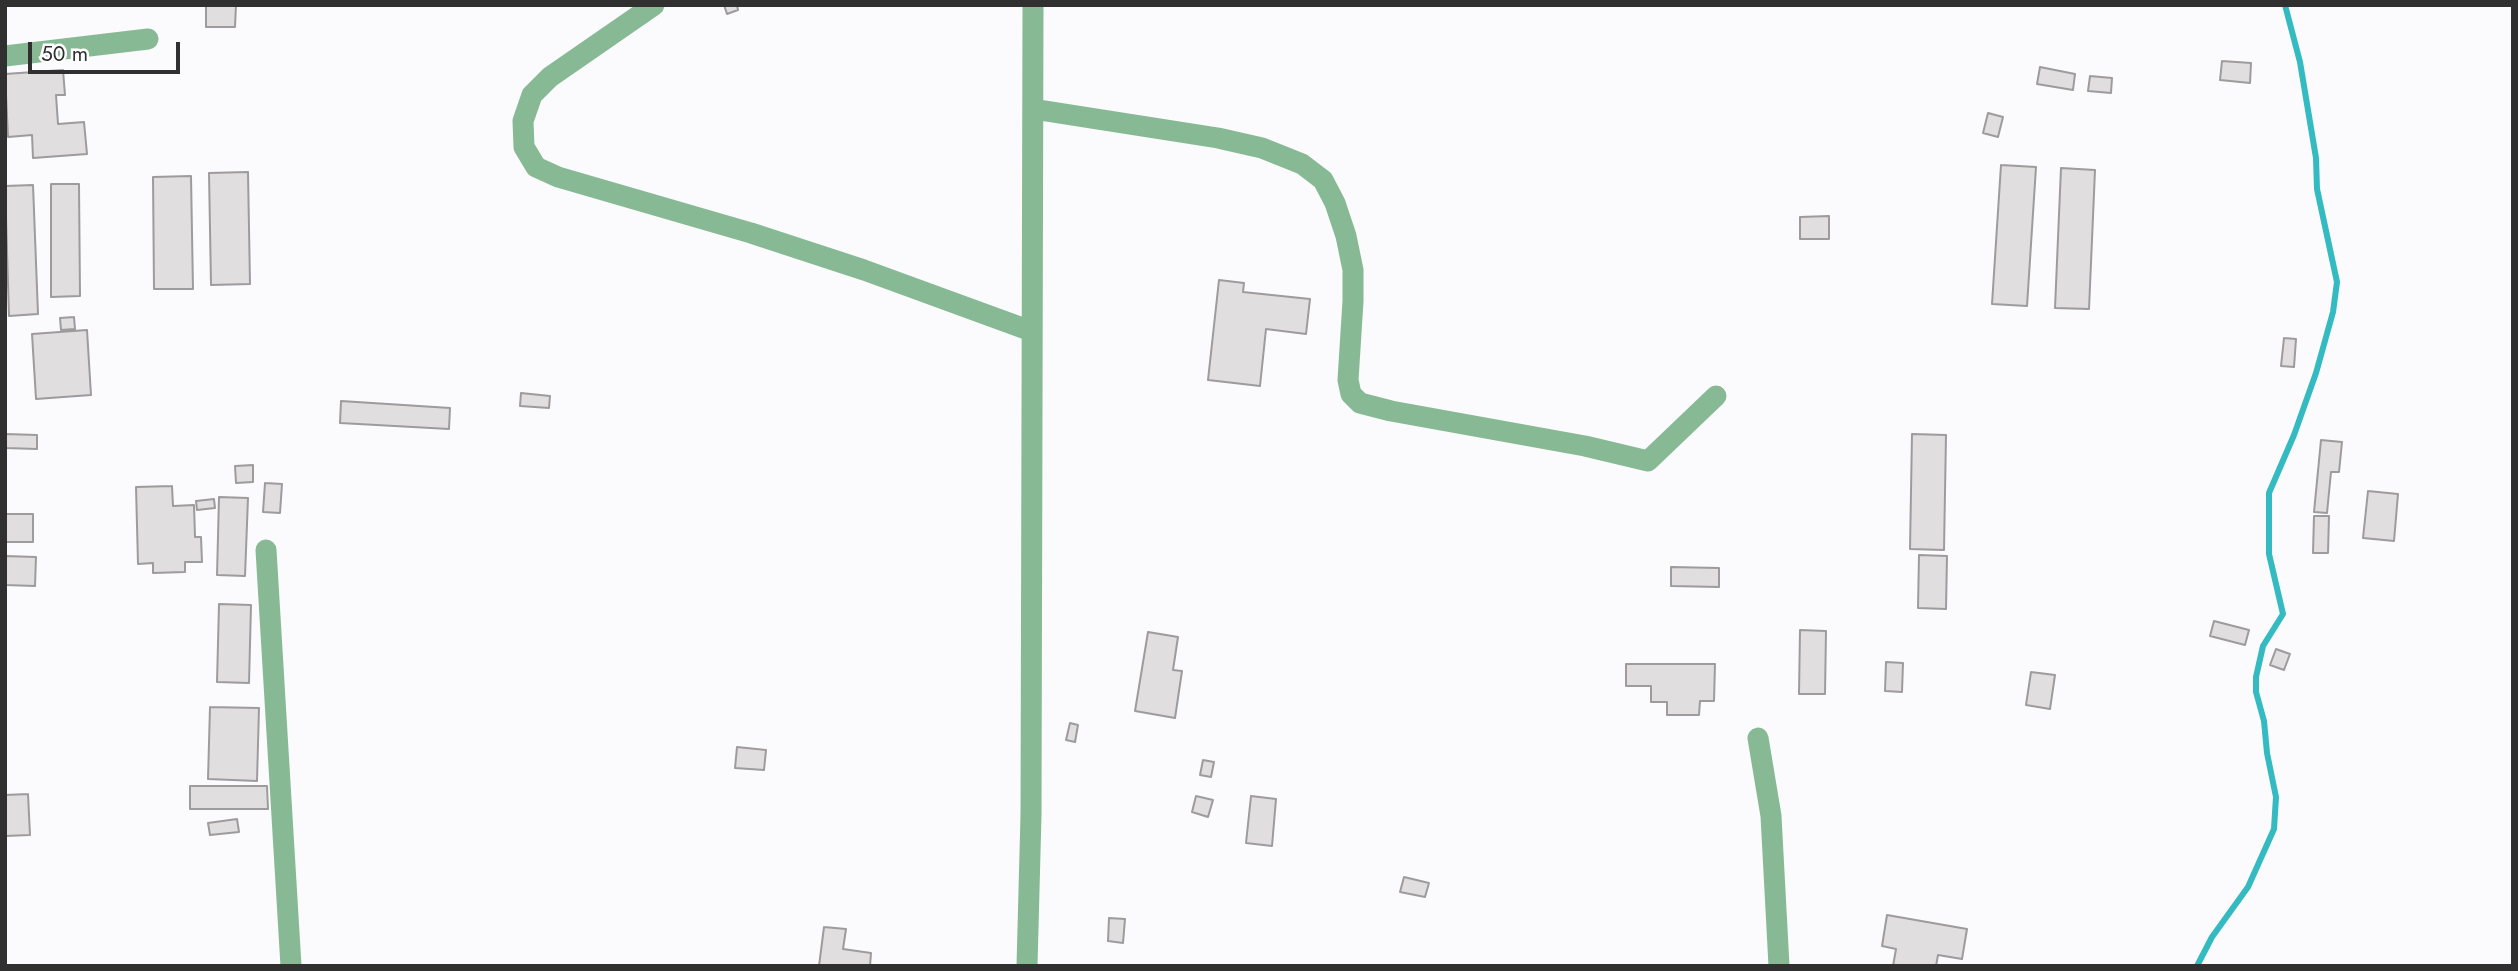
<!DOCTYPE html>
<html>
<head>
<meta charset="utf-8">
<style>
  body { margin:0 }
  #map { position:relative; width:2518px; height:971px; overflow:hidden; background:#fbfbfd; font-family:Jost,sans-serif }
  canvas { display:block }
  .frame { position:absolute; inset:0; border:7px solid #303030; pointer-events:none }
  .scale { position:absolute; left:28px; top:42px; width:152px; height:32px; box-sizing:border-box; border:4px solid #303030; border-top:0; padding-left:9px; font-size:21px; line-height:24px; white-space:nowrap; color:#303030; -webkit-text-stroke:5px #fff; paint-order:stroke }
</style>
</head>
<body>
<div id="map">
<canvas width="2518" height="971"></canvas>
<div class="frame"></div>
<div class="scale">50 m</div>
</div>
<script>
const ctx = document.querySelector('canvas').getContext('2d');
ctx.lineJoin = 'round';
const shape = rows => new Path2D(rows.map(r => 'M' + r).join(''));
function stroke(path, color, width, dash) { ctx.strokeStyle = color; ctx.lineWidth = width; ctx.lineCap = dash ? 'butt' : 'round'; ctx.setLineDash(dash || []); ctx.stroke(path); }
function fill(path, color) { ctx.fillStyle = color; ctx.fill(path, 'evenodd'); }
const stream = shape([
  [2197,966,2212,937,2248,887,2274,829,2276,797,2267,753,2264,721,2256,692,2256,677,2263,646,2283,614,2269,554,2269,493,2294,435,2316,373,2333,312,2337,282,2317,189,2316,158,2300,62,2285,5]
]);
const building = shape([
  [206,5,236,5,235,27,206,27,206,5],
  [724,5,737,5,738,10,727,14,724,5],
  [2222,61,2251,63,2250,83,2220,80,2222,61],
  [2040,67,2075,74,2073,90,2037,84,2040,67],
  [63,70,65,95,56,95,58,124,84,122,87,154,33,158,32,135,8,137,5,74,63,70],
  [2090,76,2112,78,2111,93,2088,91,2090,76],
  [1988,113,2003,117,1998,137,1983,133,1988,113],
  [2001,165,2036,167,2027,306,1992,304,2001,165],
  [2061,168,2095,170,2089,309,2055,308,2061,168],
  [248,172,250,284,211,285,209,173,248,172],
  [191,176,193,289,154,289,153,177,191,176],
  [51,184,79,184,80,296,51,297,51,184],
  [33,185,38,314,9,316,5,186,33,185],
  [1829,216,1829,239,1800,239,1800,217,1829,216],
  [1219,280,1244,283,1243,292,1310,299,1306,334,1266,329,1260,386,1208,380,1219,280],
  [74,317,75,329,61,330,60,318,74,317],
  [87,330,91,395,36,399,32,334,87,330],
  [2284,338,2296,339,2294,367,2281,366,2284,338],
  [521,393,550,396,549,408,520,406,521,393],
  [341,401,450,408,449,429,340,423,341,401],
  [5,434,37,435,37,449,5,448,5,434],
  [1912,434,1946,435,1944,550,1910,549,1912,434],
  [2321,440,2342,442,2339,472,2331,472,2327,513,2314,512,2321,440],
  [253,465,253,482,236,483,235,466,253,465],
  [265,483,282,484,280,513,263,512,265,483],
  [172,486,173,506,194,505,195,537,201,537,202,562,185,562,185,572,153,573,153,563,138,564,136,487,172,486],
  [2368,491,2398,494,2394,541,2363,538,2368,491],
  [219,497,248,498,245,576,217,575,219,497],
  [214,499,215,508,197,510,196,501,214,499],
  [5,514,33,514,33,542,5,542,5,514],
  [2314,516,2329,516,2328,553,2313,553,2314,516],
  [1919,555,1947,556,1946,609,1918,608,1919,555],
  [5,556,36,557,35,586,5,585,5,556],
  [1671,567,1719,568,1719,587,1671,586,1671,567],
  [219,604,251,605,249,683,217,682,219,604],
  [2214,621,2249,630,2245,645,2210,636,2214,621],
  [1800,630,1826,631,1825,694,1799,694,1800,630],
  [1148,632,1178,637,1173,670,1182,671,1175,718,1135,711,1148,632],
  [2276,649,2290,654,2284,670,2270,665,2276,649],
  [1886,662,1903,663,1902,692,1885,691,1886,662],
  [1626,664,1715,664,1714,701,1700,701,1699,715,1667,715,1667,702,1651,702,1651,686,1626,686,1626,664],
  [2031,672,2055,675,2050,709,2026,705,2031,672],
  [210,707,259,708,257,781,208,779,210,707],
  [1070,723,1078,725,1075,742,1066,740,1070,723],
  [737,747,766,750,764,770,735,768,737,747],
  [1203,760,1214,762,1211,777,1200,775,1203,760],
  [190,786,267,786,268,809,190,809,190,786],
  [28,794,30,835,5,836,5,795,28,794],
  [1196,796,1213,800,1208,817,1192,812,1196,796],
  [1251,796,1276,799,1272,846,1246,843,1251,796],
  [237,819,239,832,210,835,208,823,237,819],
  [1404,877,1429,883,1425,897,1400,892,1404,877],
  [1887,915,1967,929,1962,959,1938,955,1936,966,1893,966,1896,949,1882,946,1887,915],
  [1109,918,1125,919,1123,943,1108,941,1109,918],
  [824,927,846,929,843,949,871,953,870,966,819,966,824,927]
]);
const minor = shape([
  [654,5,550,77,532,95,523,121,524,147,536,167,558,177,751,233,864,270,1031,331],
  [5,56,148,39],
  [1033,109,1218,138,1262,148,1302,164,1323,180,1335,203,1346,236,1353,270,1353,301,1348,380,1351,394,1360,403,1391,411,1585,446,1648,461,1716,396],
  [266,550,291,966],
  [1758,738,1771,816,1779,966],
  [1027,966,1031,815,1033,5]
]);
stroke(stream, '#34bac1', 6);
fill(building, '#e0dedf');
stroke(building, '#9d9b9c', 2);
stroke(minor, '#87ba94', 21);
</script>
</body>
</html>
